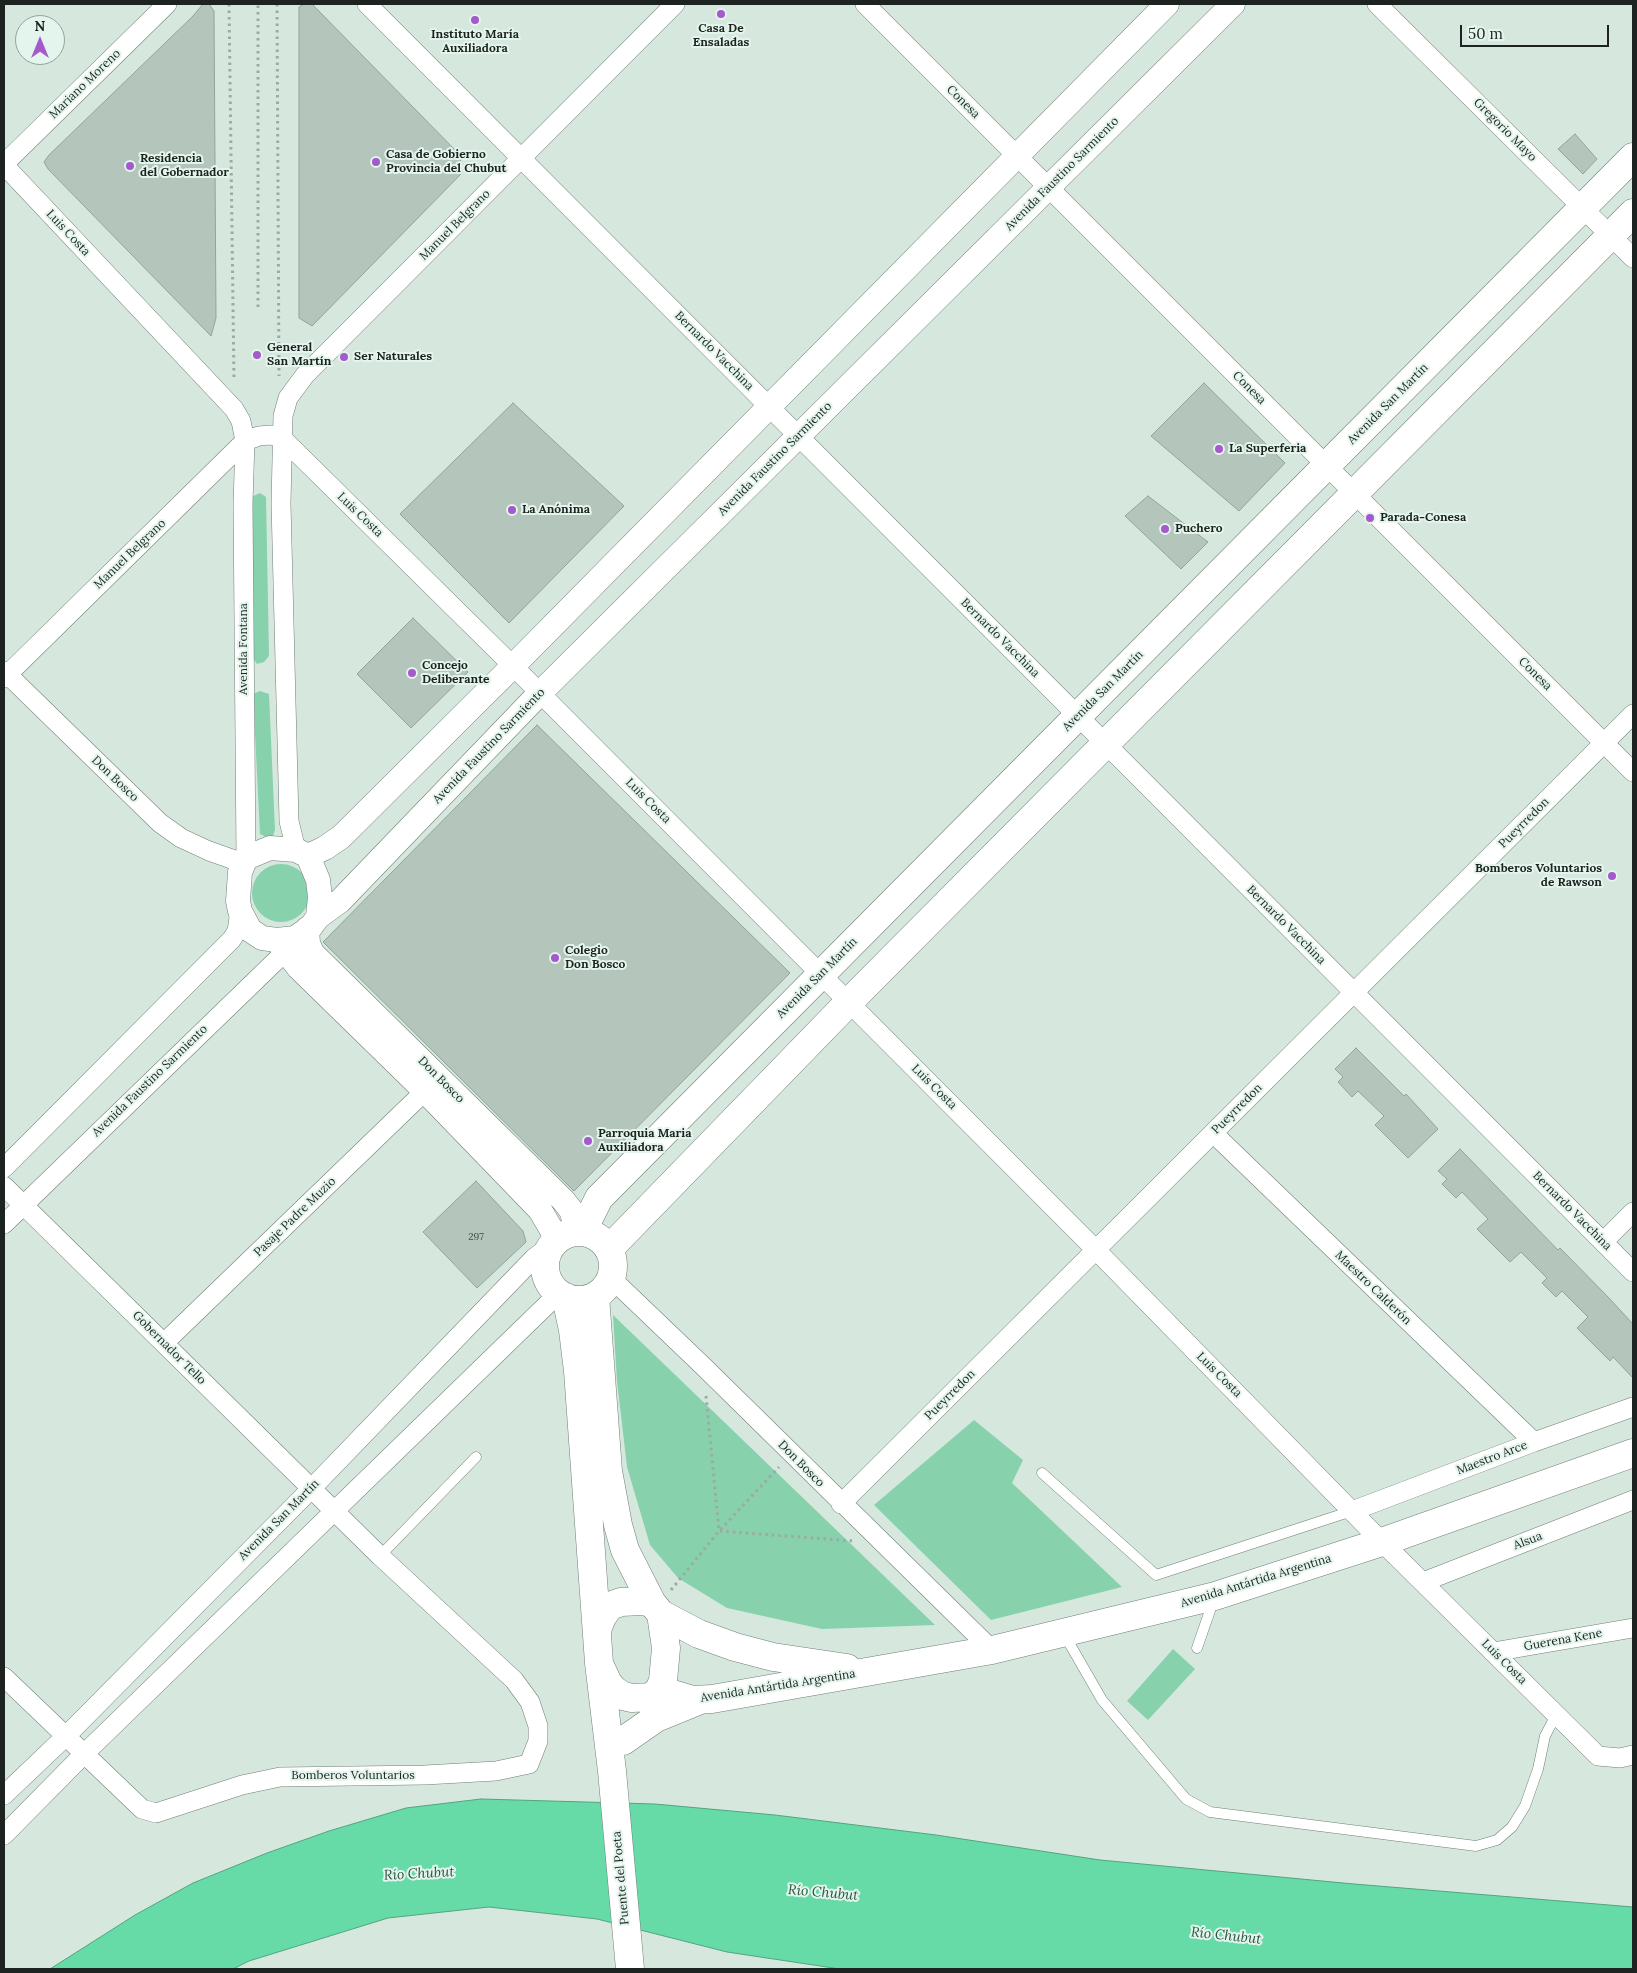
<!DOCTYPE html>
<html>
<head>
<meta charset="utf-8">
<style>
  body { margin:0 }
  #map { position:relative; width:1637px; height:1973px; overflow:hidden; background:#d6e8de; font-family:Lora,serif }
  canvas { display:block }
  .frame { position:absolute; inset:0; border:5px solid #1d2320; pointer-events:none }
  .north { position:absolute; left:15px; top:15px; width:50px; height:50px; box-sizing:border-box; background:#e3f5ec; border:1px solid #94a19a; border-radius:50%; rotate:0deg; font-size:14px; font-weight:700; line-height:20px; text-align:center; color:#1d2320 }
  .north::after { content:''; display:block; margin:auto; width:18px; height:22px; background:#a459cc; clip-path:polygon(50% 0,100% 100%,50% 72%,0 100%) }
  .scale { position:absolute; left:1460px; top:25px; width:149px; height:22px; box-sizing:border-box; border:2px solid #1d2320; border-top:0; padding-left:6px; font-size:15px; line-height:18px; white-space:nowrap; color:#1d2320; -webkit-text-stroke:4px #e3f5ec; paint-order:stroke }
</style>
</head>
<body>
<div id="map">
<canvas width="1637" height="1973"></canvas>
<div class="frame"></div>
<div class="north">N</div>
<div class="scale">50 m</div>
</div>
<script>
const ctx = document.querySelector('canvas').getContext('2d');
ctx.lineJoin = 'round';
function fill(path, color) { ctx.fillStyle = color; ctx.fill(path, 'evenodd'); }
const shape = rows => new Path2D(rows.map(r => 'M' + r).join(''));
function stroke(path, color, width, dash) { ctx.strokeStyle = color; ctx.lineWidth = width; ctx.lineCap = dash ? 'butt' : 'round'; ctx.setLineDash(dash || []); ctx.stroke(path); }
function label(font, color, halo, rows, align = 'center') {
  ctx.font = font + ' Lora,serif'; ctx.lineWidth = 4; ctx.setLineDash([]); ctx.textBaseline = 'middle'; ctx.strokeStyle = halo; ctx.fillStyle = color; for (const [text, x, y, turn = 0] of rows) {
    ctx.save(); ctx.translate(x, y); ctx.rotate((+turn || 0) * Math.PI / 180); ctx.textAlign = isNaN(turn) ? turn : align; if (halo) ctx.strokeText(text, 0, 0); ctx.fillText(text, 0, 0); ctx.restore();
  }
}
const green = shape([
  [260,493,266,497,269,656,264,662,257,664,253,658,251,497],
  [260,691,269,694,275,830,273,836,266,837,260,834,253,694],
  '252 893a29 29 0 1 1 58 0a29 29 0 1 1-58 0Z',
  [613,1315,935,1625,822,1629,727,1608,678,1578,650,1545,627,1467,617,1381],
  [974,1420,1023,1460,1012,1483,1122,1587,991,1620,874,1505],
  [1173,1649,1195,1669,1148,1720,1127,1701]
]);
const water = shape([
  [481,1799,655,1804,775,1815,936,1835,1100,1860,1354,1884,1633,1907,1633,1969,840,1969,727,1952,597,1919,489,1907,388,1918,249,1961,233,1969,50,1969,135,1915,193,1883,267,1853,329,1831,406,1808,481,1799]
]);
const building = shape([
  [203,4,209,4,214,11,216,318,211,336,48,169,44,162,49,155,193,16,203,4],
  [304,4,312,4,460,155,462,173,312,326,299,318,299,7,304,4],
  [1575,134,1597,159,1583,174,1558,149,1575,134],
  [1204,383,1285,463,1239,511,1151,436,1204,383],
  [513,403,624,506,509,623,400,514,513,403],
  [1148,496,1208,542,1181,569,1125,516,1148,496],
  [413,618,468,672,411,728,357,674,413,618],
  [537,725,790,973,574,1191,323,942,537,725],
  [1356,1048,1404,1096,1406,1094,1438,1129,1408,1158,1375,1125,1384,1116,1358,1091,1352,1097,1338,1082,1343,1077,1335,1069,1356,1048],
  [1460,1149,1558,1250,1560,1248,1608,1297,1633,1324,1633,1378,1613,1357,1610,1361,1577,1328,1588,1317,1562,1291,1556,1297,1542,1283,1547,1278,1521,1252,1510,1262,1477,1229,1488,1219,1462,1192,1456,1198,1442,1184,1447,1179,1438,1171,1460,1149],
  [476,1181,523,1231,526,1242,477,1288,423,1232,476,1181]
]);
const path = shape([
  [229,4,234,381],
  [277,4,279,376],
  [258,307,258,4],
  [706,1396,719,1531,854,1541],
  [671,1590,719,1531,779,1467]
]);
const service = shape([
  [1042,1473,1156,1575,1352,1511],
  [380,1556,476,1457],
  [1064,1634,1102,1700,1186,1799,1210,1812,1476,1846,1497,1840,1512,1827,1525,1806,1538,1769,1545,1736,1556,1715],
  [1197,1648,1214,1599]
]);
const minor = shape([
  [367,4,1633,1272],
  [865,4,1633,772],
  [1377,4,1633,258],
  [4,164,167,4],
  [4,165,234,409,241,421,245,441,243,504,246,858],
  [4,671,160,823,181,838,209,851,243,863],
  [4,678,245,441,259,436,271,435,282,438,513,666,1096,1250,1382,1542,1598,1756,1620,1758,1633,1755],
  [296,850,289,821,281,503,283,416,288,398,305,375,675,4],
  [1213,1133,1534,1442],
  [4,1168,232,939,237,931,240,911],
  [4,1186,380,1556,514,1680,530,1702,538,1726,538,1741,529,1764,496,1771,425,1775,280,1777,242,1785,156,1813,142,1809,4,1677],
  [4,1224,286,951,293,940],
  [1603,1242,1633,1212],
  [611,1278,703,1366,992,1650],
  [164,1343,425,1091],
  [841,1504,1633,714],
  [1352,1511,1534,1442,1633,1407],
  [1423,1582,1633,1500],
  [1493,1652,1633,1628],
  [4,1795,66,1736,311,1489,534,1258,553,1244],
  [4,1835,84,1754,559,1293]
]);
const tertiary = shape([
  [308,856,325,848,341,837,513,666,1167,4],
  [318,917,320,897,318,880,308,856,296,850,270,848,246,858,240,872,238,901,240,911,250,930,262,938,277,940,295,938,310,928,318,917,340,901,540,693,1233,4],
  [307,929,308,943,312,953,563,1200,571,1210,578,1232],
  [277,940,299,968,425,1091,540,1210,557,1239]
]);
const secondary = shape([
  [582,1232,599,1198,1633,157],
  '545 1266a34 34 0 1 1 68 0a34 34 0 1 1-68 0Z',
  [609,1249,849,1002,1633,213],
  [595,1296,608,1471,618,1525,625,1550,652,1603],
  [566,1297,573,1330,578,1371,599,1663,612,1771,630,1969],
  [661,1614,699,1634,735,1647,773,1657,847,1668],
  [597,1630,602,1617,610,1606,621,1602,642,1601,652,1603,661,1614,666,1648,663,1681,659,1690,651,1697,632,1698,623,1696,614,1690,608,1683,600,1666],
  [659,1690,692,1700,712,1699,992,1650,1215,1596,1382,1542,1633,1453],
  [623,1741,656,1718,700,1700]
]);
const markers = [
  [721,14,5,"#a459cc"],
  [475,20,5,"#a459cc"],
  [376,162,5,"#a459cc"],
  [130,166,5,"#a459cc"],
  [257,355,5,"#a459cc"],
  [344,357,5,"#a459cc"],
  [1219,449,5,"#a459cc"],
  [512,510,5,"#a459cc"],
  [1370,518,5,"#a459cc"],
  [1165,529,5,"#a459cc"],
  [412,673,5,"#a459cc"],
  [1612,876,5,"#a459cc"],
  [555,958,5,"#a459cc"],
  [588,1141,5,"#a459cc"]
];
const numberNames = [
  ["297",476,1237]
];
const poiNames = [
  ["Casa De",721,29,"center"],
  ["Ensaladas",721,43,"center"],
  ["Instituto María",475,35,"center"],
  ["Auxiliadora",475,49,"center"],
  ["Casa de Gobierno",386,155],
  ["Provincia del Chubut",386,169],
  ["Residencia",140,159],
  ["del Gobernador",140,173],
  ["General",267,348],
  ["San Martín",267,362],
  ["Ser Naturales",354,357],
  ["La Superferia",1229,449],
  ["La Anónima",522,510],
  ["Parada-Conesa",1380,518],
  ["Puchero",1175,529],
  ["Concejo",422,666],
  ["Deliberante",422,680],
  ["Bomberos Voluntarios",1602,869,"right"],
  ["de Rawson",1602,883,"right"],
  ["Colegio",565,951],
  ["Don Bosco",565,965],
  ["Parroquia Maria",598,1134],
  ["Auxiliadora",598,1148]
];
const streetNames = [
  ["Mariano Moreno",85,84,-44],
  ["Conesa",963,102,45],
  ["Gregorio Mayo",1505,130,45],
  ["Avenida Faustino Sarmiento",1062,174,-45],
  ["Manuel Belgrano",455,225,-45],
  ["Luis Costa",68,233,47],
  ["Bernardo Vacchina",714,351,45],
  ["Conesa",1249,388,45],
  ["Avenida San Martín",1388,404,-45],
  ["Avenida Faustino Sarmiento",775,459,-45],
  ["Luis Costa",360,515,44],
  ["Manuel Belgrano",130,554,-44],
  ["Bernardo Vacchina",1000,638,45],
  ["Avenida Fontana",244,649,-90],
  ["Conesa",1535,674,45],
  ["Avenida San Martín",1103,691,-45],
  ["Avenida Faustino Sarmiento",489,746,-46],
  ["Don Bosco",115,779,44],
  ["Luis Costa",648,801,45],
  ["Pueyrredon",1524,823,-45],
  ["Bernardo Vacchina",1286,925,45],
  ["Avenida San Martín",817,978,-45],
  ["Don Bosco",441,1080,45],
  ["Avenida Faustino Sarmiento",150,1081,-44],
  ["Luis Costa",934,1087,45],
  ["Pueyrredon",1237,1109,-45],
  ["Bernardo Vacchina",1572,1211,45],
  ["Pasaje Padre Muzio",295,1217,-44],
  ["Maestro Calderón",1373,1288,44],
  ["Gobernador Tello",169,1348,45],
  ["Luis Costa",1219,1375,45],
  ["Pueyrredon",950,1395,-45],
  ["Maestro Arce",1492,1458,-21],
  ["Don Bosco",801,1464,45],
  ["Avenida San Martín",279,1520,-45],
  ["Alsua",1528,1541,-21],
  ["Avenida Antártida Argentina",1256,1581,-17],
  ["Guerena Kene",1563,1640,-10],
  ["Luis Costa",1504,1662,45],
  ["Avenida Antártida Argentina",778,1686,-9],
  ["Bomberos Voluntarios",353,1776],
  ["Puente del Poeta",621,1878,-95]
];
const waterNames = [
  ["Río Chubut",419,1874,-3],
  ["Río Chubut",823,1893,5],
  ["Río Chubut",1226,1936,6]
];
fill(green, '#87d1ad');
fill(water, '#67dba7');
stroke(water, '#51a47e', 1);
fill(building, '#b4c6bc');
stroke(building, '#92a39a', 1);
stroke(service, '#6f7f76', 11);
stroke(minor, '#6f7f76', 20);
stroke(tertiary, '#6f7f76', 25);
stroke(secondary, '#6f7f76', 29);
stroke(path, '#9caaa2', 3, [2.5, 4]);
stroke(service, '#fff', 10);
stroke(minor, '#fff', 19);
stroke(tertiary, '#fff', 24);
stroke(secondary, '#fff', 28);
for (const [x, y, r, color] of markers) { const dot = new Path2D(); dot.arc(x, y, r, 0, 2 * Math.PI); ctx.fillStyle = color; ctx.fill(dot); stroke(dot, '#e3f5ec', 2); }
label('10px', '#434c47', null, numberNames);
label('bold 12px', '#1d2320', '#e3f5ec', poiNames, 'left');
label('12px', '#1d2320', '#e3f5ec', streetNames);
label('italic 14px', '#25553f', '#e3f5ec', waterNames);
</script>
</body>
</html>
